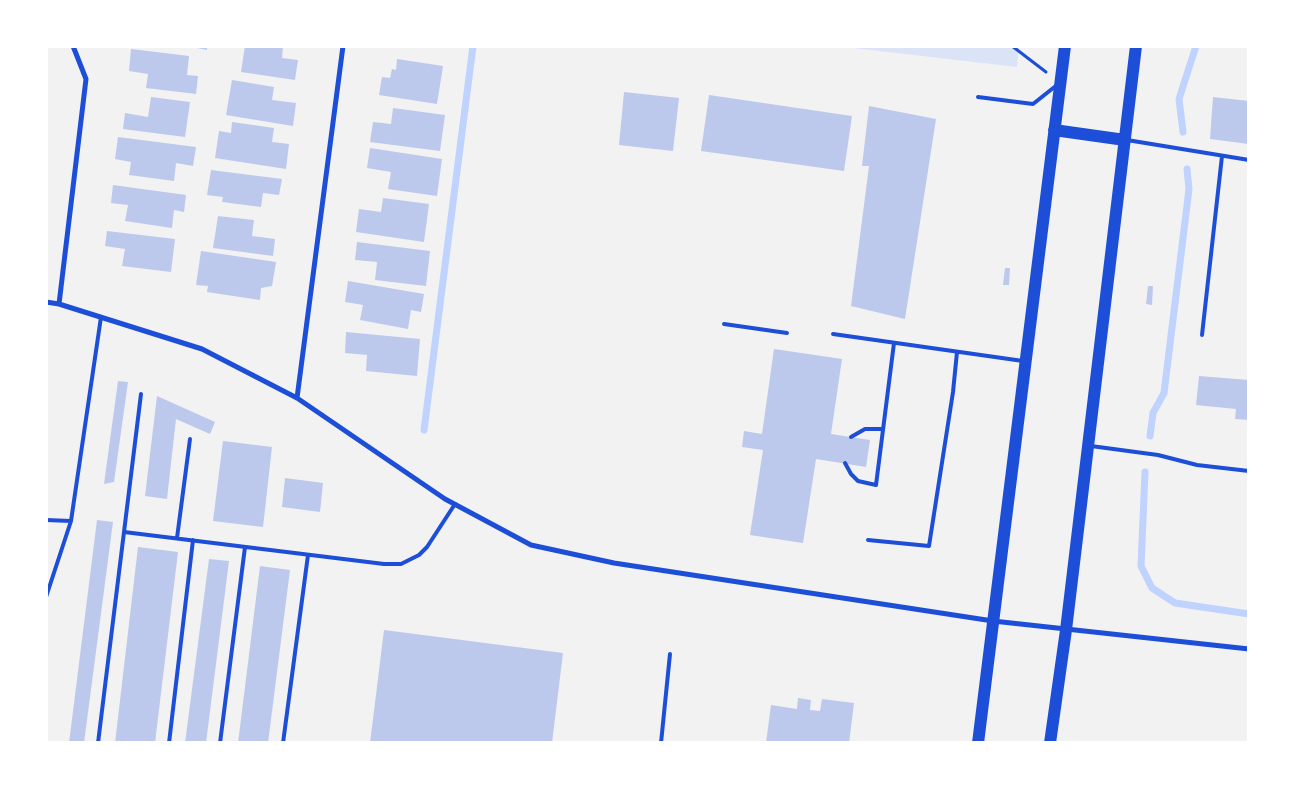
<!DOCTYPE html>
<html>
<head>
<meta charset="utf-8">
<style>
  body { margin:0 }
  #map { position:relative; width:1295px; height:789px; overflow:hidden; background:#f2f2f2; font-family:"Roboto Condensed",sans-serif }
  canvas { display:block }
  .frame { position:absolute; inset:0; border:48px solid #fff; pointer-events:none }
</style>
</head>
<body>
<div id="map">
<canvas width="1295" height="789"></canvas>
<div class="frame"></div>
</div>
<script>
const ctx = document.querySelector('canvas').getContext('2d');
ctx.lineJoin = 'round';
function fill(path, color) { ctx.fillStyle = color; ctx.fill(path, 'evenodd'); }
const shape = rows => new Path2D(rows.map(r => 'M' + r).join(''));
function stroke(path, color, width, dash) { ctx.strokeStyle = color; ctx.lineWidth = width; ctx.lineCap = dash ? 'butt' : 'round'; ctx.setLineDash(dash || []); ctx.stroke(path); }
const green = shape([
  [836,46,1019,46,1017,67]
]);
const stream = shape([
  [1183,132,1179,99,1196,46],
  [424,430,473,46],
  [1150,436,1153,413,1164,393,1189,189,1187,169],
  [1145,472,1141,566,1152,588,1175,603,1249,614]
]);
const building = shape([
  [187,46,207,46,207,50],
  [245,46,283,46,282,58,298,60,295,80,241,72],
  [131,49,189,56,187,75,198,76,196,94,146,88,148,74,129,71],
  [397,59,443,66,437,104,379,95,382,77,390,78,392,69,396,70],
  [232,80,274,87,272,100,296,103,293,126,226,115],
  [624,92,679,98,673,151,619,145],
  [709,95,852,116,844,171,701,151],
  [151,97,190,102,185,137,123,129,125,113,148,117],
  [1213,97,1249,101,1249,144,1210,139],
  [869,106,936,119,905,319,851,306,869,166,862,166],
  [393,108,445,115,440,151,370,142,373,122,391,124],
  [232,122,274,128,272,142,289,144,286,169,215,158,219,131,231,133],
  [118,137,196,147,193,166,176,163,174,181,129,175,131,162,115,159],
  [370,148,442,159,437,196,388,189,391,172,367,168],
  [211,170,282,179,279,195,263,193,261,207,222,202,223,197,207,195],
  [113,185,186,195,184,212,174,210,172,228,125,221,128,205,111,203],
  [383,198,429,204,424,242,356,232,359,209,381,212],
  [218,216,254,220,252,236,275,239,273,256,213,248],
  [107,231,175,239,171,272,122,266,125,249,105,246],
  [357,242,430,251,426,286,375,280,377,262,355,260],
  [201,251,276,262,272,286,261,288,260,300,207,292,208,286,196,285],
  [1005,268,1010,268,1009,285,1003,285],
  [348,281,424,294,421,312,411,310,408,329,360,320,363,305,345,302],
  [1148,286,1153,286,1152,305,1146,304],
  [346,332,420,339,417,376,366,371,367,355,345,353],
  [774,349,842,359,831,434,870,440,866,467,816,459,803,543,750,535,763,450,742,447,744,431,762,434],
  [1199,376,1249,380,1249,420,1235,419,1236,409,1196,405],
  [118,381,128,382,114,482,104,484],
  [157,396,215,422,210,434,176,419,167,499,145,496],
  [223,441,272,447,263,527,213,521],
  [285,478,323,483,320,512,282,507],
  [97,520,113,522,84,743,69,743],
  [138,547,178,552,155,743,115,743],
  [209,559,229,561,206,743,185,743],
  [260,566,290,570,268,743,238,743],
  [384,630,563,653,552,743,370,743],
  [798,698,811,700,810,710,820,711,822,699,854,703,849,743,766,743,771,705,797,709]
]);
const path = shape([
  [1012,46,1046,72]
]);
const service = shape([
  [978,97,1033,104,1057,85],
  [1127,140,1249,160],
  [724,324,787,333],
  [833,334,1023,361],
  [1202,335,1222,156],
  [851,437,865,429,883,429],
  [1091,446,1158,455,1197,465,1249,471],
  [845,463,851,474,858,481,876,485,894,343],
  [46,520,71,521],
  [124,532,141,394],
  [177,538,190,439],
  [868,540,929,546,953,392,957,352],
  [46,597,71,521,101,317],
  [98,743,124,532,384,564,401,564,419,555,427,547,455,504],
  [169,743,193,540],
  [220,743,245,547],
  [283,743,308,555],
  [661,743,670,654]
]);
const minor = shape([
  [46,302,59,304,202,349,297,398,445,499,531,545,614,563,993,621,1249,649],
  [59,304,86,79,73,46],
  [297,398,343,46]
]);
const primary = shape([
  [1054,130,1125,140],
  [978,743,1065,46],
  [1050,743,1066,630,1136,46]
]);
fill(green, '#dbe4f7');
stroke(stream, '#bfd3fe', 7);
fill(building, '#bdc9ec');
stroke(path, '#1d4ed8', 3);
stroke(service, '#1d4ed8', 4);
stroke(minor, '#1d4ed8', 5);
stroke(primary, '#1d4ed8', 12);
</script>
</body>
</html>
